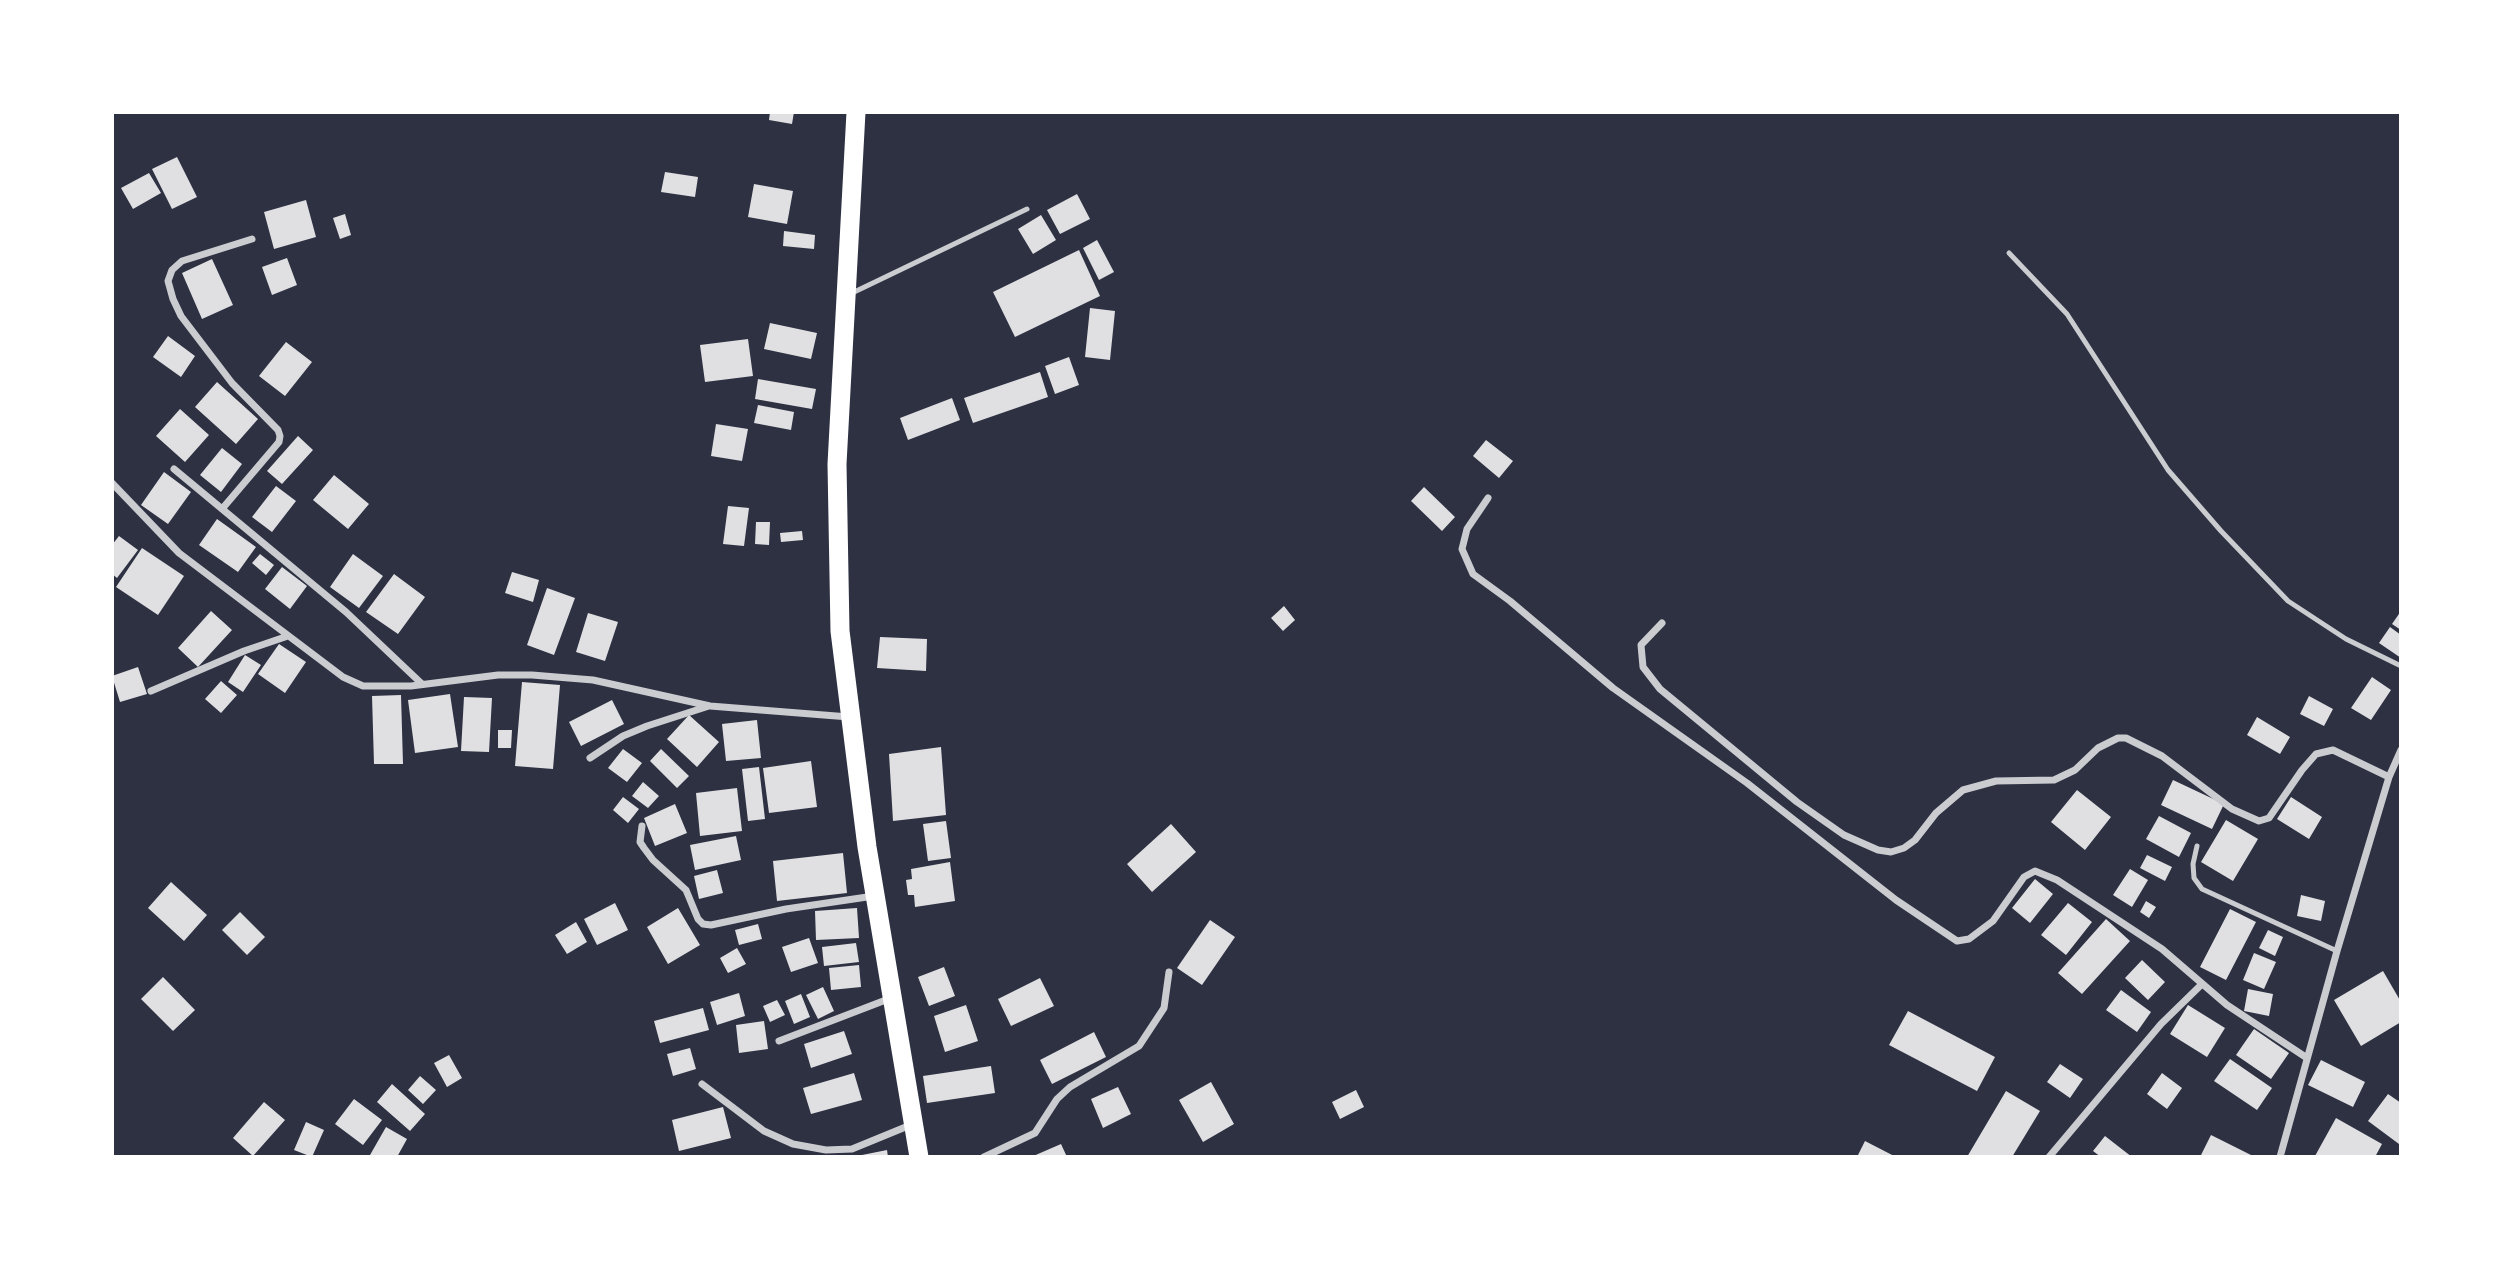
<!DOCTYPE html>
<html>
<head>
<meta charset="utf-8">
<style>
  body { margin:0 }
  #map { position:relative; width:2513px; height:1269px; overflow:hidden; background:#2d3142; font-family:Commissioner,sans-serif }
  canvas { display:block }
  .frame { position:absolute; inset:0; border:114px solid #fff; pointer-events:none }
</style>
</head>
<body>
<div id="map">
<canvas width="2513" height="1269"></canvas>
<div class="frame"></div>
</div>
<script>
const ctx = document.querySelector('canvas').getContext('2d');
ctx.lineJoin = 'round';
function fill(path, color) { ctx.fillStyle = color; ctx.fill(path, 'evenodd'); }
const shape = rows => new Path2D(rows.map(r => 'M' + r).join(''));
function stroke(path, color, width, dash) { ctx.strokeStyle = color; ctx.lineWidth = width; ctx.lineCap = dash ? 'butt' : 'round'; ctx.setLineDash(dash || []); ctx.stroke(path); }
const building = shape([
  [770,112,794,112,792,124,769,120],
  [177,157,197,197,172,209,152,169],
  [665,172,698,177,695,197,661,192],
  [149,173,161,193,133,209,121,188],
  [754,184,793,191,787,224,748,217],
  [1077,194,1090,219,1060,234,1047,210],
  [306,200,316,237,274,249,264,212],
  [345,214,351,235,340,239,333,218],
  [1041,215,1056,240,1033,254,1018,229],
  [784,231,815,235,814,249,783,246],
  [1097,240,1114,272,1099,280,1083,248],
  [1079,250,1100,296,1015,337,993,292],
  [287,258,297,285,272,295,262,267],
  [212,259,233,305,202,319,182,273],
  [1090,308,1115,311,1110,360,1085,357],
  [770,323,817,333,811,359,764,349],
  [168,336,195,356,181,377,153,357],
  [748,339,753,376,705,382,700,345],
  [286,342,312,362,285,396,259,376],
  [1069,357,1079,385,1055,394,1045,366],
  [1040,372,1048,397,973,423,964,398],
  [758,379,816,389,812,409,755,399],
  [217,382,258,419,236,444,195,407],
  [952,398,960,420,908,440,900,418],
  [758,405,794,412,791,430,754,423],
  [180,409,209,435,185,462,156,436],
  [716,424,748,429,742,461,711,456],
  [298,436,313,450,282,484,267,471],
  [1486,440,1513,461,1499,478,1473,456],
  [222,448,242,464,221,492,200,475],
  [164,472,191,492,168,524,141,505],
  [334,475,369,504,348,529,313,500],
  [276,486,296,501,272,532,252,517],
  [1424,487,1455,517,1442,531,1411,501],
  [728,506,749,508,744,546,723,544],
  [217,519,256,547,238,572,199,545],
  [756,522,770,522,769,545,755,544],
  [802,531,803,540,781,542,780,533],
  [119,536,138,550,117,578,112,574,112,545],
  [142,548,184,576,158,615,116,587],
  [260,554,274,565,266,575,252,563],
  [353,554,383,576,359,608,330,587],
  [282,567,307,586,290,609,265,589],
  [512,572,539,580,533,602,505,593],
  [394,574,425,597,398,634,366,612],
  [547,588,575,598,554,655,527,645],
  [1284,606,1295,620,1283,631,1271,618],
  [211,611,232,630,198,667,178,648],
  [2401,611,2401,630,2392,624],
  [588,613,618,622,605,661,576,652],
  [2390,627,2401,635,2401,658,2379,643],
  [880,637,927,639,926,671,877,668],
  [279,644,306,662,285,693,258,674],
  [245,655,261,665,243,692,228,682],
  [138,667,147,694,120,702,112,676],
  [2372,677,2391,690,2371,720,2351,708],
  [221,681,237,695,221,713,205,699],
  [522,682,560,685,553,769,515,766],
  [450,694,458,747,415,753,408,700],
  [401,695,403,764,374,764,372,696],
  [2309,696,2333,709,2324,726,2300,714],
  [464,697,492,698,489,752,461,751],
  [612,700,624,724,581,746,569,722],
  [689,715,719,742,697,767,667,739],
  [2257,717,2290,737,2280,754,2247,735],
  [757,720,761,758,726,761,722,724],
  [498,730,512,730,511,748,498,748],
  [941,747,946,815,893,821,889,754],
  [623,749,642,763,627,782,608,768],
  [661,749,689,776,677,788,650,761],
  [811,761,817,807,769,813,763,768],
  [759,767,765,819,748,821,742,769],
  [2173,780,2224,804,2212,829,2161,805],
  [643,782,659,796,648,808,632,796],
  [737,788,742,831,700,836,696,793],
  [2077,790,2111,817,2085,850,2051,822],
  [623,797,639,809,628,823,613,810],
  [2291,797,2322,817,2309,839,2277,819],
  [675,804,687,833,655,846,644,818],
  [2159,816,2191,833,2179,857,2146,839],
  [2226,820,2258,839,2233,881,2201,862],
  [946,821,951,858,928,861,923,824],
  [1171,824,1196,852,1152,892,1127,864],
  [736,836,741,860,695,870,690,845],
  [843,853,847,893,777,901,773,861],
  [2147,855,2172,867,2165,881,2140,868],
  [950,862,955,901,915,907,914,895,908,895,906,880,912,879,911,869],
  [2130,869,2148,880,2132,907,2113,895],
  [717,870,723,893,699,899,694,876],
  [2035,879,2053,894,2030,923,2012,908],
  [171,882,207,915,184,941,148,908],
  [2301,895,2325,901,2321,921,2297,916],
  [2146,901,2156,907,2149,918,2140,912],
  [615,903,628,930,597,945,584,919],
  [2068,903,2092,922,2066,955,2041,935],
  [678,908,700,945,668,964,647,927],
  [857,908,859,938,816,940,815,911],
  [2230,909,2256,922,2226,980,2200,967],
  [240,912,265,937,247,955,222,930],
  [2106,919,2130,941,2082,994,2058,973],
  [1210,920,1235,937,1202,985,1177,968],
  [576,922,587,942,567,954,555,935],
  [758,924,762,939,739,945,735,930],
  [2268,930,2283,937,2275,956,2259,948],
  [809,938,818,963,791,972,782,947],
  [856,943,859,962,824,966,822,947],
  [737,948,746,964,728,973,720,958],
  [2254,953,2276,962,2264,989,2243,980],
  [2142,960,2165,982,2148,1000,2125,978],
  [859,965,861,987,831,990,829,968],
  [944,967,955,996,929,1006,918,977],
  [2383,971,2401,1002,2401,1022,2361,1046,2334,1000],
  [163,977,195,1010,173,1031,141,999],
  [1040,978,1054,1006,1011,1026,998,999],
  [823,987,834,1011,818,1019,806,995],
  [2248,989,2273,994,2269,1016,2244,1011],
  [2121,990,2151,1012,2137,1032,2106,1010],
  [739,993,745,1016,717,1025,710,1002],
  [801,994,810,1017,794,1024,785,1001],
  [777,1000,785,1015,770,1022,763,1006],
  [966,1005,978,1041,945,1052,934,1016],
  [2188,1005,2225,1028,2207,1057,2170,1034],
  [703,1008,709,1030,660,1043,654,1021],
  [1908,1011,1995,1057,1977,1091,1889,1045],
  [764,1021,768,1049,739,1053,736,1025],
  [2254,1029,2289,1053,2271,1079,2236,1055],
  [844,1031,852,1054,811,1068,804,1044],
  [1094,1032,1106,1057,1052,1084,1040,1060],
  [690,1048,696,1069,673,1076,667,1054],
  [449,1055,462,1078,447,1087,434,1063],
  [2230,1059,2272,1088,2257,1110,2214,1081],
  [2321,1060,2365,1082,2353,1107,2308,1085],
  [2060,1064,2083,1079,2070,1098,2047,1082],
  [991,1066,995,1093,927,1103,923,1076],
  [854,1073,862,1100,811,1114,803,1088],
  [2162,1073,2182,1088,2167,1109,2147,1094],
  [420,1076,436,1090,423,1104,408,1090],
  [1211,1082,1234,1124,1203,1142,1179,1100],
  [392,1084,425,1114,410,1131,377,1102],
  [1118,1087,1131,1114,1103,1128,1091,1099],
  [1356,1090,1364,1107,1340,1119,1332,1102],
  [2006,1091,2040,1111,2012,1157,1967,1157],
  [2388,1094,2401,1103,2399,1144,2368,1121],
  [354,1099,382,1120,363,1145,335,1124],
  [264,1102,285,1120,253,1156,233,1138],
  [723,1107,731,1138,679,1151,672,1120],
  [2336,1118,2382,1144,2375,1157,2315,1156],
  [306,1122,324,1130,312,1157,294,1150],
  [386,1127,407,1139,397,1157,373,1157,370,1155],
  [2211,1135,2255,1157,2200,1157],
  [2105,1136,2132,1157,2101,1157,2093,1151],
  [1865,1141,1896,1157,1857,1157],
  [1061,1144,1067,1157,1031,1157],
  [887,1150,888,1157,857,1157,857,1156]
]);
const service = shape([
  [2009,253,2067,314,2168,470,2221,531,2288,601,2346,639,2401,666],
  [850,294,1027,209],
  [2197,846,2193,864,2194,878,2202,889,2337,951]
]);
const minor = shape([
  [174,469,346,612,422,684],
  [112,483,179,553,343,677,363,686,411,686,498,675,532,675,593,680,710,706,849,717],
  [1488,498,1467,529,1462,549,1473,574,1510,601,1613,688,1747,783,1896,900,1957,941,1969,939,1993,921,2024,877,2035,871,2057,880,2162,949,2227,1005,2307,1058],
  [222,509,279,442,280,436,278,430,232,383,181,316,173,299,168,281,172,270,182,261,252,239],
  [1662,623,1641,645,1643,667,1660,689,1797,802,1844,835,1878,850,1891,852,1904,848,1915,840,1936,813,1963,790,1996,781,2054,780,2075,770,2098,748,2118,738,2126,738,2162,756,2232,809,2259,821,2269,818,2302,770,2316,754,2333,750,2389,777],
  [151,691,244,651,288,636],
  [590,758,623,736,647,726,709,706],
  [642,826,640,842,644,848,653,860,686,890,698,919,703,924,711,925,786,909,874,896],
  [779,1041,891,998],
  [702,1084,764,1131,793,1144,826,1150,852,1149,913,1124],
  [984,1157,1035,1133,1057,1099,1070,1087,1139,1046,1164,1008,1169,972],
  [2049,1157,2161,1024,2201,985],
  [2280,1157,2337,951,2389,777,2401,750]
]);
const trunk = shape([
  [856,112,837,464,840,631,867,847,919,1157]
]);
fill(building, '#e0e0e3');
stroke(service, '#caccd0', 5);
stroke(minor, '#caccd0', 7);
stroke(trunk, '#fff', 19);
</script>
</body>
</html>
